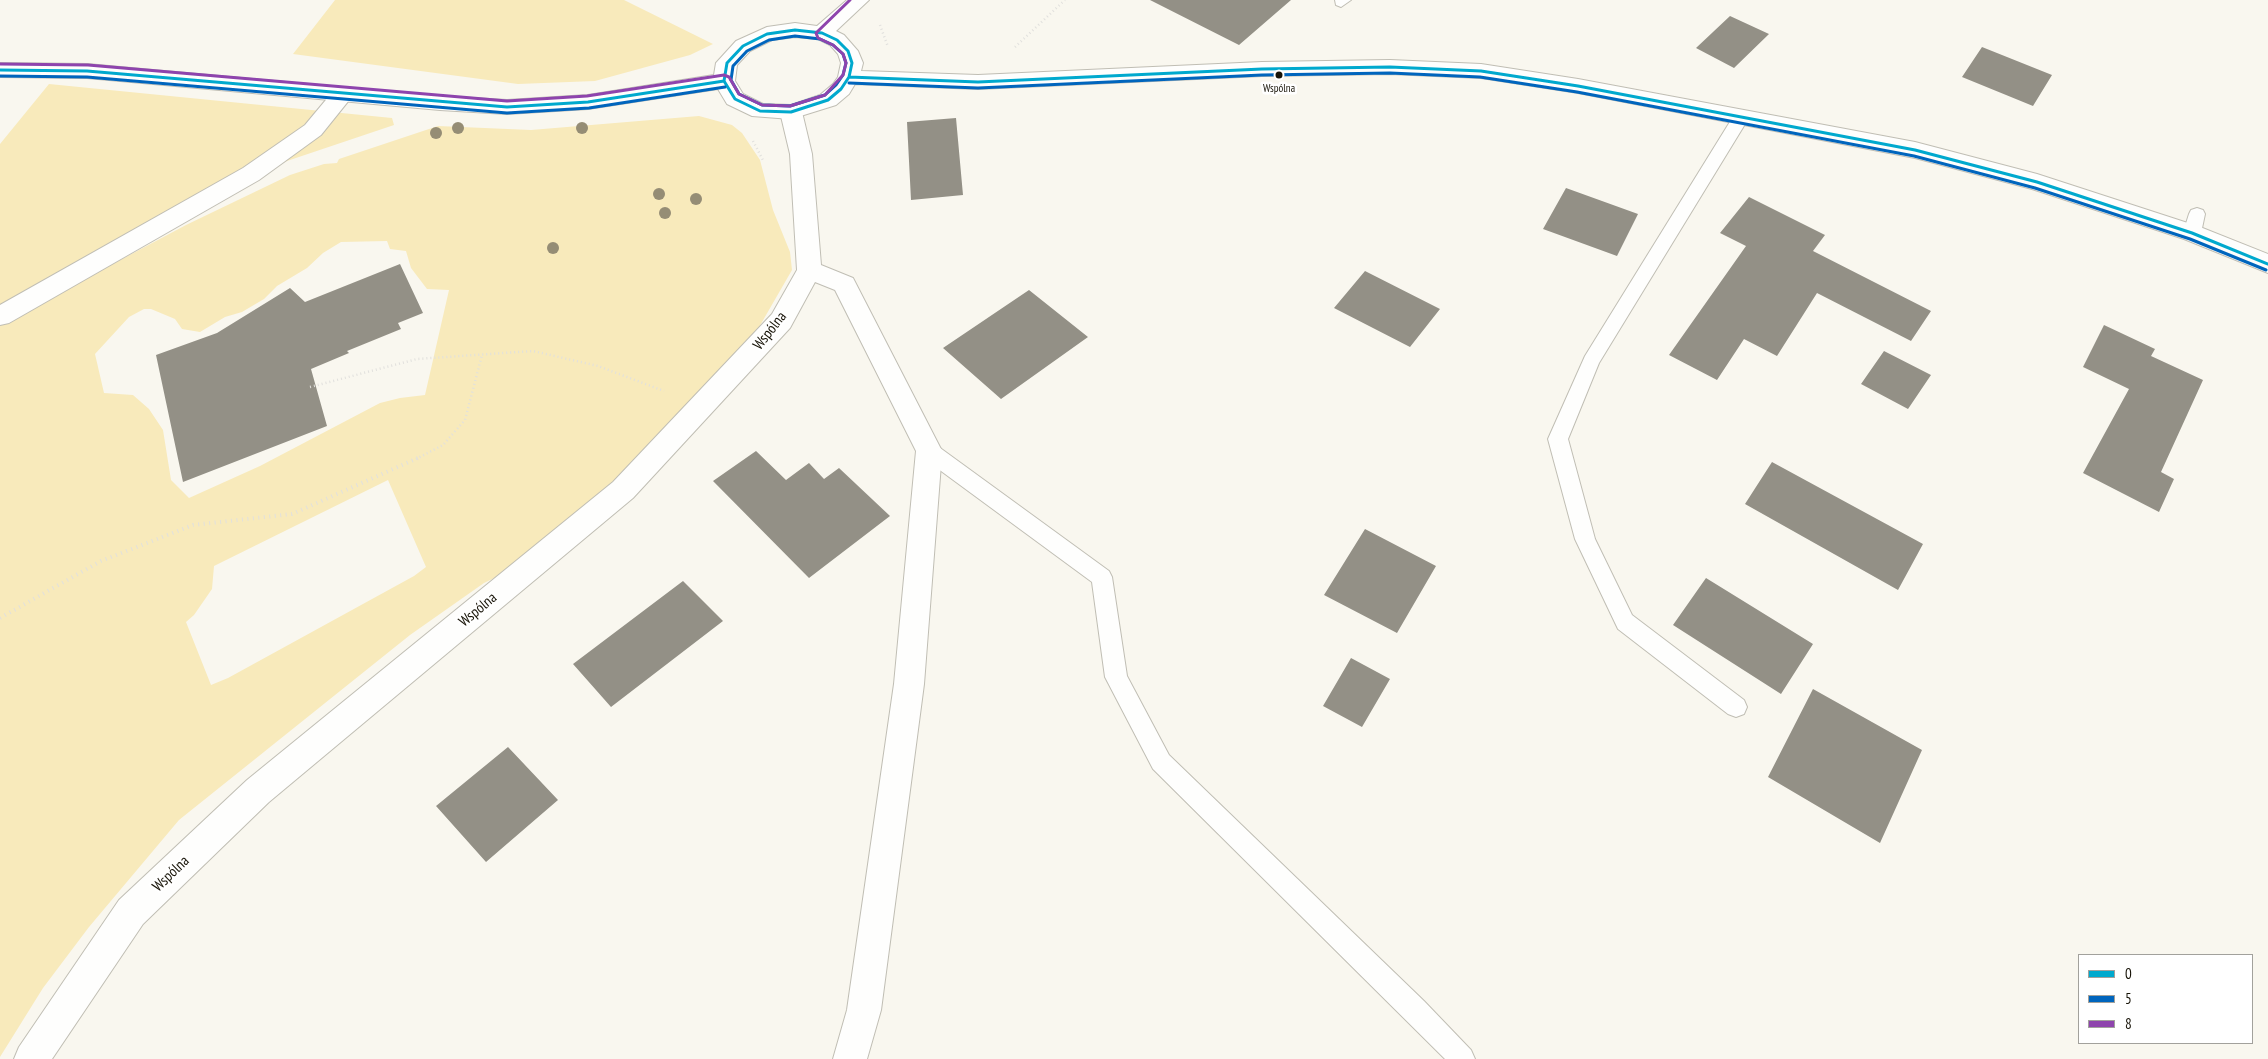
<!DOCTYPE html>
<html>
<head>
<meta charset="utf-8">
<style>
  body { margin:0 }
  #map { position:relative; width:2268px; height:1059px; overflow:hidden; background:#f9f7ef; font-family:"PT Sans Narrow",sans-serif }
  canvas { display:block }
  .legend { position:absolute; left:2078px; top:954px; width:175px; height:90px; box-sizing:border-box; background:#fff; border:1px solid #a2a19c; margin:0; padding:6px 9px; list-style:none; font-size:15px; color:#171307 }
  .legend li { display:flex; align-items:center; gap:10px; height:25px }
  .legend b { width:25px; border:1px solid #a2a19c }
</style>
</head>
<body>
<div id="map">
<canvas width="2268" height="1059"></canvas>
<ul class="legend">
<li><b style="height:6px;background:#00a9ce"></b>0</li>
<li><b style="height:6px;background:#0065bd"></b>5</li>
<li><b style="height:6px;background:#8e44ad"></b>8</li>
</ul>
</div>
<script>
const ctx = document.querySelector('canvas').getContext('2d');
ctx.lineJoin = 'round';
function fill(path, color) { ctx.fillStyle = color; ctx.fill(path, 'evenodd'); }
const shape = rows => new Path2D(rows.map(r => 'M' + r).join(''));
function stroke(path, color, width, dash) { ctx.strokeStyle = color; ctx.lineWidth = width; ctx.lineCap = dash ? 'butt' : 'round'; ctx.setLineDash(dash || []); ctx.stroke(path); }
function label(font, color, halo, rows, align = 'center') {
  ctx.font = font + ' "PT Sans Narrow",sans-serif'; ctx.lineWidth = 5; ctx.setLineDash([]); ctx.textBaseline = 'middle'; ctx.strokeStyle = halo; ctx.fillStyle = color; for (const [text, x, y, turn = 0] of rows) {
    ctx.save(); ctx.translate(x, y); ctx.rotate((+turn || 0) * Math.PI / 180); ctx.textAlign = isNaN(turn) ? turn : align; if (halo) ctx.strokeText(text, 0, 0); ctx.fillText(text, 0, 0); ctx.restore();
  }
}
const green = shape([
  [335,0,624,0,713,44,690,55,595,81,518,84,293,54],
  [49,84,392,118,394,125,287,161,142,234,0,312,0,144],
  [699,116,732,125,742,133,760,160,773,210,790,252,792,270,743,355,614,487,517,567,484,583,410,635,179,820,89,927,43,988,0,1057,0,324,186,225,290,175,324,164,337,163,339,159,438,126,531,130],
  [387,241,390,249,406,251,411,268,427,289,449,290,425,395,400,398,380,403,260,466,189,498,171,480,163,430,149,409,133,395,104,393,95,354,129,317,144,309,151,309,175,319,182,329,200,332,225,317,242,312,264,299,277,286,307,268,323,253,341,242],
  [388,480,426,567,414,576,228,678,211,685,186,622,194,615,212,589,214,566]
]);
const building = shape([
  [1150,0,1291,0,1239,45],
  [1730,16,1769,34,1734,68,1696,48],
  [1982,47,2052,75,2033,106,1962,77],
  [956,118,963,195,911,200,907,122],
  [1566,188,1638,214,1617,256,1543,229],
  [1749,197,1825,235,1813,251,1931,311,1911,341,1817,293,1777,356,1744,339,1717,380,1669,355,1746,246,1720,233],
  [400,264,423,313,398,323,401,329,347,351,349,353,311,369,327,426,183,482,156,355,217,333,290,288,305,302],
  [1365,271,1440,309,1410,347,1334,308],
  [1029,290,1088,337,1001,399,943,348],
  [2104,325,2155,349,2151,356,2203,380,2161,472,2174,479,2159,512,2083,473,2129,389,2083,367],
  [1884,351,1931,375,1908,409,1861,384],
  [756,451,786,480,809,463,824,479,839,468,890,516,809,578,713,481],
  [1772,462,1923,544,1898,590,1745,504],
  [1365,529,1436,566,1397,633,1324,595],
  [1706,578,1813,644,1781,694,1673,625],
  [683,581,723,621,611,707,573,664],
  [1351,658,1390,679,1362,727,1323,706],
  [1813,689,1922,750,1880,843,1768,777],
  [508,747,558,800,486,862,436,806]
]);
const pathFar1 = shape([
  [880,25,888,47],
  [1015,47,1065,0],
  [753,141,764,162],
  [310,387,417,359,533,351,598,366,664,391],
  [416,459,443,445,465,420,482,355]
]);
const path = shape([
  [0,618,101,561,193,525,292,514,418,458]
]);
const service = shape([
  [1335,0,1351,0,1341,7,1336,5,1335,0],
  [1742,111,1748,112,1750,116,1599,363,1568,439,1595,539,1632,615,1744,700,1747,707,1744,714,1736,717,1728,714,1618,629,1575,539,1548,439,1585,356,1736,112,1742,111],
  [2197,208,2203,210,2205,214,2201,233,2198,237,2192,239,2186,237,2183,233,2189,214,2191,210,2197,208],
  [929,443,936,445,1109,571,1112,577,1127,676,1169,755,1424,1001,1471,1050,1475,1059,1445,1059,1153,769,1105,677,1092,582,922,457,919,451,922,445,929,443]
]);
const minor = shape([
  [343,87,351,89,354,94,321,135,259,180,9,323,0,325,0,305,243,168,305,125,335,89,343,87],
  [791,105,799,107,802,112,812,154,821,265,853,278,942,451,924,684,881,1010,867,1059,833,1059,847,1010,894,684,916,451,835,290,815,282,790,328,633,498,269,802,143,924,52,1059,14,1059,19,1047,119,900,247,780,613,482,772,314,797,270,790,154,780,112,783,107,791,105]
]);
const tertiary = shape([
  [847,0,869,0,836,31,844,35,858,51,863,63,861,71,978,75,1262,62,1390,60,1481,64,1578,79,1915,142,2037,174,2200,227,2268,254,2268,273,2184,239,2032,189,1915,158,1578,93,1481,78,1390,74,1262,76,978,89,855,84,849,94,836,105,791,119,752,116,727,104,718,89,588,109,507,114,440,110,87,78,0,77,0,63,87,64,440,96,507,100,588,95,714,75,716,63,736,41,767,27,795,23,817,26,847,0],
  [795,37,818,39,830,45,838,54,841,63,838,77,833,84,820,95,791,105,763,104,743,94,735,81,737,65,750,51,772,40,795,37]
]);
const bus1 = shape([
  [795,30,822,33,837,40,848,51,852,63,849,77,841,89,828,100,791,112,760,111,735,99,724,81,727,63,743,46,767,34,795,30],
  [0,70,87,71,507,107,588,102,724,81],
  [849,77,978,82,1262,69,1390,67,1481,71,1578,86,1915,150,2037,182,2192,233,2268,264]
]);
const bus2 = shape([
  [795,36,820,39,833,45,843,54,846,63,843,75,836,85,825,95,790,106,762,105,739,94,731,80,733,66,747,51,769,40,795,36],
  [0,76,87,77,507,113,589,108,725,87],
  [849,83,978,88,1262,75,1390,73,1480,77,1577,92,1914,156,2035,188,2190,239,2266,270]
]);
const bus3 = shape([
  [0,64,88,65,507,101,587,96,724,75,729,77,739,94,762,105,790,106,825,95,843,75,846,63,843,54,833,45,818,38,816,33,850,0]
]);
const trees = [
  [458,128],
  [582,128],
  [436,133],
  [659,194],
  [696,199],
  [665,213],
  [553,248]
];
const markers = [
  [1279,75,4.5,"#171307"]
];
const farBusnames = [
  ["Wspólna",1279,89]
];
const streetNames = [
  ["Wspólna",770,331,-52],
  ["Wspólna",478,610,-40],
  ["Wspólna",171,874,-44]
];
fill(green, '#f8eabb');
fill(building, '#939086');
stroke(service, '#c0beb4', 2);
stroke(minor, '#c0beb4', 2);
stroke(tertiary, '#c0beb4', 2);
stroke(pathFar1, '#e1e0dd', 2.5, [1, 3]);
stroke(path, '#e1e0dd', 4, [1, 4.5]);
fill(service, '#fefefd');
fill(minor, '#fefefd');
fill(tertiary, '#fefefd');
stroke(bus1, '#00a9ce', 3);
stroke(bus2, '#0065bd', 3);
stroke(bus3, '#8e44ad', 3);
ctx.fillStyle = '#958d75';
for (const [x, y] of trees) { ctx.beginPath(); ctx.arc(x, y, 6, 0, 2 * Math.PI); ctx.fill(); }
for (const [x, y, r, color] of markers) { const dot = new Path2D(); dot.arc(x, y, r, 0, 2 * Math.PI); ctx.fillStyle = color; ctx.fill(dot); stroke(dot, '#fff', 2); }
label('11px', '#171307', '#fff', farBusnames);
label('15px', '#171307', '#fff', streetNames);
</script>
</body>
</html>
